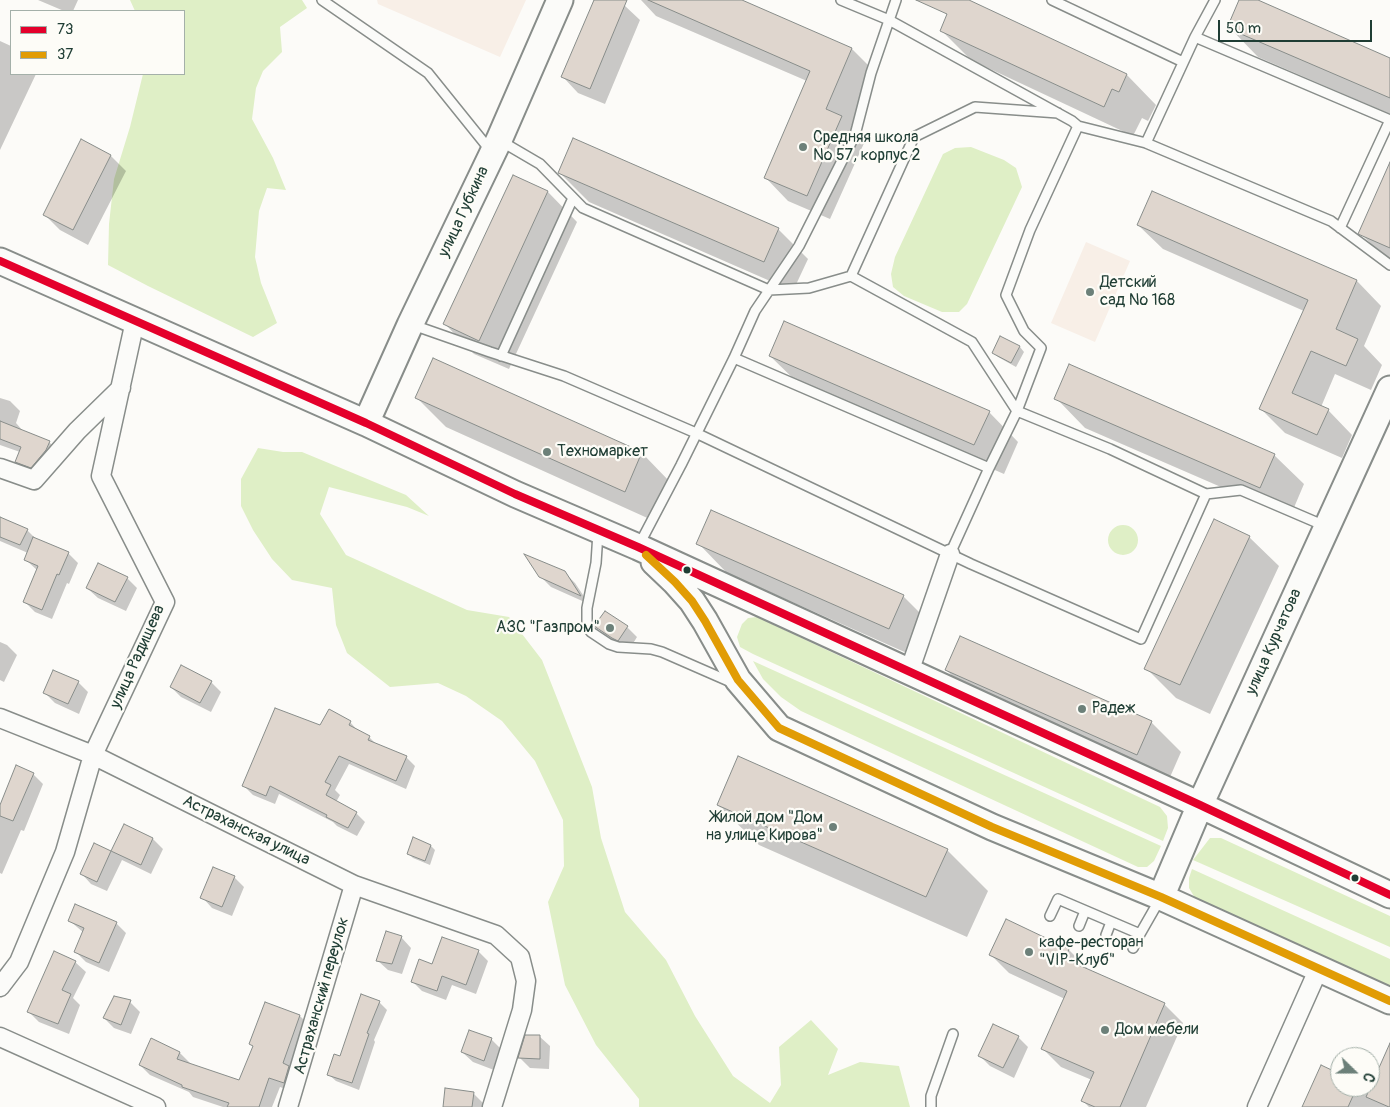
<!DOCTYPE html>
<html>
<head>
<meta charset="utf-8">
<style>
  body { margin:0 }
  #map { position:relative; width:1390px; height:1107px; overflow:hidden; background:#fcfbf8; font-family:Pangolin,sans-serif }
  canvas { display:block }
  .legend { position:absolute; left:10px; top:10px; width:175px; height:65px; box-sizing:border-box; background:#fdfcf7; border:1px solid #a4b0a9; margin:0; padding:6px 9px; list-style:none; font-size:15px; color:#1f3d34 }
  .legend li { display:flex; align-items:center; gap:10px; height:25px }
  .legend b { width:25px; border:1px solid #a4b0a9 }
  .north { position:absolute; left:1330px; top:1047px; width:50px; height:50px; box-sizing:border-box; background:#fdfcf7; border:1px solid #a4b0a9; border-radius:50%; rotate:112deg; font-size:14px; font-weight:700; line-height:20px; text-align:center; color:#1f3d34 }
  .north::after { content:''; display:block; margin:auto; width:18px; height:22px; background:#6c8079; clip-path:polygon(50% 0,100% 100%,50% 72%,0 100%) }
  .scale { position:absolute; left:1218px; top:20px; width:154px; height:22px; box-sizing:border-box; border:2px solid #1f3d34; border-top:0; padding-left:6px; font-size:15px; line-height:18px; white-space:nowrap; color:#1f3d34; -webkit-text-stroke:4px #fdfcf7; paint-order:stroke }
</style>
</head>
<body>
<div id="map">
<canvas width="1390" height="1107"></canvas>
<ul class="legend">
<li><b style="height:6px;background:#e4002b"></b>73</li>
<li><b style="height:6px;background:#e19c05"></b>37</li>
</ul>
<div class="north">С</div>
<div class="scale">50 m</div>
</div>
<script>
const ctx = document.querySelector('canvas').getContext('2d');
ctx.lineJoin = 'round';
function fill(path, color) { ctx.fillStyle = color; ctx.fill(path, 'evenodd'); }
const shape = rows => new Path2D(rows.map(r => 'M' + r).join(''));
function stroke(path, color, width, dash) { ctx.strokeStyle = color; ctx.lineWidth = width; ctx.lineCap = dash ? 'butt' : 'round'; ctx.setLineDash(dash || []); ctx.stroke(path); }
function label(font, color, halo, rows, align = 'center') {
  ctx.font = font + ' Pangolin,sans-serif'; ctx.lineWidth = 4.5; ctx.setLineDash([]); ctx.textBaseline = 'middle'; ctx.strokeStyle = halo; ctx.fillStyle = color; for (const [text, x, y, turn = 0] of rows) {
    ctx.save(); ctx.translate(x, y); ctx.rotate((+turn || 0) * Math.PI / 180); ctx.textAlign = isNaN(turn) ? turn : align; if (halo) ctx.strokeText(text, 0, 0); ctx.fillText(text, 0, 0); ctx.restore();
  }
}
const built = shape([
  [377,0,526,0,500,57,378,4],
  [1086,242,1130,261,1095,342,1051,323]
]);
const green = shape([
  [130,0,302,0,307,8,280,27,282,52,263,71,256,88,252,119,273,158,286,190,267,188,259,211,255,257,261,283,277,323,253,337,148,286,108,265,109,224,114,179,130,127,143,74,184,74,184,11,135,11],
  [971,147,1004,160,1016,168,1022,187,967,304,959,312,942,312,904,296,893,287,891,274,895,257,943,154,955,148],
  [258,448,283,452,302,452,406,495,429,516,407,507,329,487,320,514,346,555,467,610,509,617,542,660,592,787,601,838,625,912,666,960,695,1016,733,1076,770,1103,781,1085,779,1047,811,1020,838,1049,828,1075,860,1062,899,1066,910,1107,639,1107,639,1099,596,1045,565,985,548,902,564,866,563,820,535,761,502,721,466,696,438,683,390,687,347,653,336,625,332,588,292,580,272,559,253,530,241,506,241,479],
  '1108 540a15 15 0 1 1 30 0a15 15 0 1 1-30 0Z',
  [757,617,1160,807,1167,816,1168,828,1163,841,753,654,740,647,737,637,742,624,748,618],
  [753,661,1161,846,1154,861,1147,867,1138,867,801,711,781,697,763,679],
  [1210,838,1221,838,1390,916,1390,947,1193,860],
  [1192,869,1390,959,1390,990,1195,898,1189,888,1189,878]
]);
const shadow = shape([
  [38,0,78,0,73,11,64,11],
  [595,0,613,0,624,5,640,20,605,104,578,93,563,77],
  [641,0,739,0,852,49,875,72,851,127,865,141,830,219,788,201,765,177,807,81,656,16],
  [948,0,966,0,1127,75,1156,105,1148,121,1142,118,1133,136,971,60,941,30,948,16,943,11],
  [1241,0,1255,0,1390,59,1390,114,1258,57,1229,27],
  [0,41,11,46,11,74,36,74,0,150],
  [82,141,111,156,126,171,88,245,60,230,45,215],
  [1390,165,1390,263,1360,233],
  [560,173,778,229,808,259,793,291,589,202],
  [513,176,548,192,577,222,509,369,474,354,445,324],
  [1153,192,1357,281,1381,306,1364,346,1382,365,1371,390,1335,374,1321,407,1328,410,1352,435,1342,458,1285,433,1261,409,1304,311,1163,249,1138,225],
  [1001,337,1020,347,1024,352,1016,367,998,357,993,353],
  [770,356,989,412,1018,442,1004,474,800,385],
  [433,360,642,453,671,483,654,521,446,427,417,398],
  [0,398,10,401,20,411,16,423,23,431,49,442,59,452,56,460,27,472,16,462,20,452,0,445],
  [1056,398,1274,455,1304,484,1290,517,1085,428],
  [0,518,27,530,37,540,68,553,78,563,69,584,67,583,52,619,35,612,25,602,38,571,25,559,28,553,0,541],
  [1249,537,1279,566,1210,714,1176,698,1146,668],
  [698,543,903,596,933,626,918,658,727,573],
  [564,572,575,583,589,604,551,587,540,576],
  [127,578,137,588,126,611,98,598,87,588],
  [596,626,627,627,637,637,629,650,623,648,606,636],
  [960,638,1151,722,1181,752,1167,784,976,699,946,670],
  [0,642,7,645,17,655,4,682,0,680],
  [78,682,88,692,79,714,55,703,45,693],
  [211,682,221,692,211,712,181,697,171,687],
  [350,722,359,732,369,737,377,745,406,757,415,766,406,789,349,764,335,790,340,795,336,802,356,813,365,822,357,836,337,826,333,822,279,794,275,804,253,795,244,786,320,727],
  [33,774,43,784,24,831,21,830,2,874,0,873,0,808],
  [718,805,947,850,988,891,967,937,759,845],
  [125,825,153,839,163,849,151,874,122,860,107,891,91,884,81,873,95,844,112,852],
  [431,846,435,850,430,865,413,858,408,853],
  [234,877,244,887,232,916,212,908,202,897],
  [70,921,116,923,126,933,109,972,86,962,76,952,84,933],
  [1007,921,1069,950,1087,968,1086,970,1164,1004,1183,1023,1146,1107,1089,1107,1083,1101,1092,1080,1061,1067,1043,1049,1065,999,1009,973,991,955],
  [401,937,411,948,402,974,388,970,377,960],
  [478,951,488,961,476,994,452,985,446,1000,422,991,412,981,433,966],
  [75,962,86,972,73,998,80,1005,69,1034,39,1022,29,1012],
  [130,1002,140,1012,131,1034,114,1028,104,1018],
  [379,1002,387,1010,374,1040,375,1042,359,1090,336,1081,328,1074],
  [265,1004,300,1016,310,1026,294,1092,280,1087,272,1107,223,1107,193,1097,189,1092,150,1075,140,1065,151,1040,180,1053,190,1063,189,1065,240,1081,254,1047,251,1044],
  [539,1036,550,1046,549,1069,530,1068,520,1058],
  [1018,1037,1028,1047,1014,1078,990,1066,980,1056],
  [491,1039,502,1050,494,1070,473,1062,462,1052],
  [1390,1061,1390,1107,1304,1107,1340,1075,1340,1087,1362,1087,1369,1094],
  [473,1093,483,1103,483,1107,444,1107]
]);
const building = shape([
  [594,0,627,0,590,89,561,77,594,0],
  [648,0,742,0,852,48,826,109,842,116,807,196,764,178,810,71,648,0],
  [916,0,969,0,1127,74,1119,92,1112,89,1104,107,940,31,947,14,916,0],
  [1239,0,1258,0,1390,58,1390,98,1227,28,1239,0],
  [573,138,779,228,764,262,558,173,573,138],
  [81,139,111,155,73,230,43,215,81,139],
  [1390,162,1390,248,1358,234,1390,162],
  [513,175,548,191,479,341,443,324,513,175],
  [1152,191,1357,280,1336,329,1358,339,1346,366,1311,351,1292,393,1329,409,1317,435,1259,409,1308,300,1137,225,1152,191],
  [784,321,990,411,974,445,769,356,784,321],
  [1000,336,1020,346,1011,363,992,353,1000,336],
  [433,358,642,452,625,492,415,398,433,358],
  [1069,364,1275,454,1260,488,1054,399,1069,364],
  [0,421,50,441,46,450,31,468,15,462,21,447,0,439,0,421],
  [711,510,904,595,889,629,696,544,711,510],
  [0,517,28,529,20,545,0,537,0,517],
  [1214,519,1250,536,1180,685,1144,669,1214,519],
  [33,537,69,552,59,575,57,574,42,610,23,602,38,566,24,560,33,537],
  [524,554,565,571,581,596,539,577,524,554],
  [98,563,128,577,115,602,86,588,98,563],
  [605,611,628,626,618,641,612,638,594,626,605,611],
  [960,636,1152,721,1137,755,945,670,960,636],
  [181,665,212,681,200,703,170,687,181,665],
  [53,670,79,681,68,704,43,693,53,670],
  [275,708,320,725,329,709,351,721,349,725,370,736,368,740,407,756,396,781,339,756,325,782,331,785,326,795,357,812,348,828,326,817,327,815,270,786,266,796,242,786,275,708],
  [738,756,948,849,926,897,717,805,738,756],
  [16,765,34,773,13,821,0,816,0,805,16,765],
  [124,824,153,838,141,865,111,851,124,824],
  [413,837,431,845,425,861,407,854,413,837],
  [94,843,111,851,97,882,80,874,94,843],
  [213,867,235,876,222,907,200,898,213,867],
  [75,904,117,922,99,963,74,952,84,928,68,921,75,904],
  [1006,919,1069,949,1065,959,1165,1003,1120,1107,1095,1107,1081,1101,1094,1072,1041,1049,1067,991,989,955,1006,919],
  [386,931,402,936,392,964,376,961,386,931],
  [442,937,479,950,466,985,442,976,437,991,411,982,419,959,432,964,442,937],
  [54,951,76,961,62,990,71,994,58,1024,27,1012,54,951],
  [361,994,380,1001,367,1033,369,1034,352,1083,327,1075,334,1054,340,1056,361,994],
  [114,996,131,1000,121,1025,103,1018,114,996],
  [265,1002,300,1015,283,1063,289,1066,284,1083,269,1078,259,1107,227,1107,229,1103,182,1087,182,1085,139,1065,151,1038,180,1052,177,1059,239,1080,253,1046,249,1044,265,1002],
  [993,1024,1019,1036,1003,1068,978,1056,993,1024],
  [469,1030,492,1038,484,1061,461,1052,469,1030],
  [525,1035,540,1035,540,1059,518,1058,525,1035],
  [1390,1043,1390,1107,1389,1107,1366,1097,1390,1043],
  [1321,1065,1340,1074,1340,1087,1357,1087,1348,1107,1302,1107,1321,1065],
  [445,1088,474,1092,472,1107,443,1107,445,1088]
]);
const lane = shape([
  [322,0,428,73,490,150],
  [841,0,889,20,1072,121,1078,126,1146,143,1331,221,1390,265],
  [1052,0,1183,62],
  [1195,37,1390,120,1340,228],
  [1078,126,1030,230,1006,295,1024,331,1041,348,1017,411,1110,449,1206,494],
  [499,140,540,164,583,208,769,290,809,288,851,276],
  [1146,143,1195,37,1215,0],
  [413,325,490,352,564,376,696,433,971,564,1141,639,1206,494,1241,490,1325,526],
  [501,356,573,198],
  [734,358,989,468],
  [598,533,596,563,587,608,587,627,591,632,609,644,618,647,651,649,662,652,733,683],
  [639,545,681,465,734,358,755,311,799,246,855,135,871,73,896,0],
  [950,554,989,468,1017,411,972,342,851,276,914,137,975,107,1058,113],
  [1050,916,1058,899,1140,934,1160,899],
  [1079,926,1085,911],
  [1106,935,1111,922],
  [1133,948,1140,934],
  [931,1107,931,1096,953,1034]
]);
const street = shape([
  [0,468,34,480,77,431,121,388],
  [909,672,950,554],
  [0,718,93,755,354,885,496,935,520,957,526,981,522,1010,492,1107],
  [0,987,19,962,65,852,93,755,165,602,101,476,135,321],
  [0,1037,156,1107],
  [288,1107,354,885],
  [1257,1107,1319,968]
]);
const secondary = shape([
  [0,261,366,423,515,494,638,547,1200,805,1390,895],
  [366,423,410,325,499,140,560,0],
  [654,562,675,582,692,601,705,621,738,680,779,728,992,827,1161,897,1390,1001],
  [1161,897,1200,805,1390,389]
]);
const bus1 = shape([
  [0,261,366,423,515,494,638,547,1200,805,1390,895]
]);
const bus2 = shape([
  [646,555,675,582,692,601,705,621,738,680,779,728,992,827,1161,897,1390,1001]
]);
const markers = [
  [803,147,5,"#6c8079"],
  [1090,292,5,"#6c8079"],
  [547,452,5,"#6c8079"],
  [687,570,4.5,"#1f3d34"],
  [610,628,5,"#6c8079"],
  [1082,709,5,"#6c8079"],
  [833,827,5,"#6c8079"],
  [1355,878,4.5,"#1f3d34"],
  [1029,952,5,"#6c8079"],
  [1105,1030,5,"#6c8079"]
];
const poiNames = [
  ["Средняя школа",813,138],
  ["№ 57, корпус 2",813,156],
  ["Детский",1100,283],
  ["сад № 168",1100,301],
  ["Техномаркет",557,452],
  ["АЗС \"Газпром\"",600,628,"right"],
  ["Радеж",1092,709],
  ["Жилой дом \"Дом",823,818,"right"],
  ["на улице Кирова\"",823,836,"right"],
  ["кафе-ресторан",1039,943],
  ["\"VIP-Клуб\"",1039,961],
  ["Дом мебели",1115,1030]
];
const streetNames = [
  ["улица Губкина",464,212,-65],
  ["улица Курчатова",1274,642,-66],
  ["улица Радищева",138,657,-66],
  ["Астраханская улица",246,831,26],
  ["Астраханский переулок",322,996,-74]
];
fill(built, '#f8efe7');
fill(green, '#dfefc6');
fill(shadow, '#0003');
fill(building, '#dfd6ce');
stroke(building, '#888d8a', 1);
stroke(lane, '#888d8a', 12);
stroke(street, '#888d8a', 21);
stroke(secondary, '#888d8a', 29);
stroke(lane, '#fbfbf9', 9);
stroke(street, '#fbfbf9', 18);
stroke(secondary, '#fbfbf9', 25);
stroke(bus1, '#e4002b', 8);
stroke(bus2, '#e19c05', 8);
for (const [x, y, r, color] of markers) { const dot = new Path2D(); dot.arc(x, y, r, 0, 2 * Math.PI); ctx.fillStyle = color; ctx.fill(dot); stroke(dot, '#fdfcf7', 2); }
label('16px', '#1f3d34', '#fdfcf7', poiNames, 'left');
label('16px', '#1f3d34', '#fdfcf7', streetNames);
</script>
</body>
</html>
